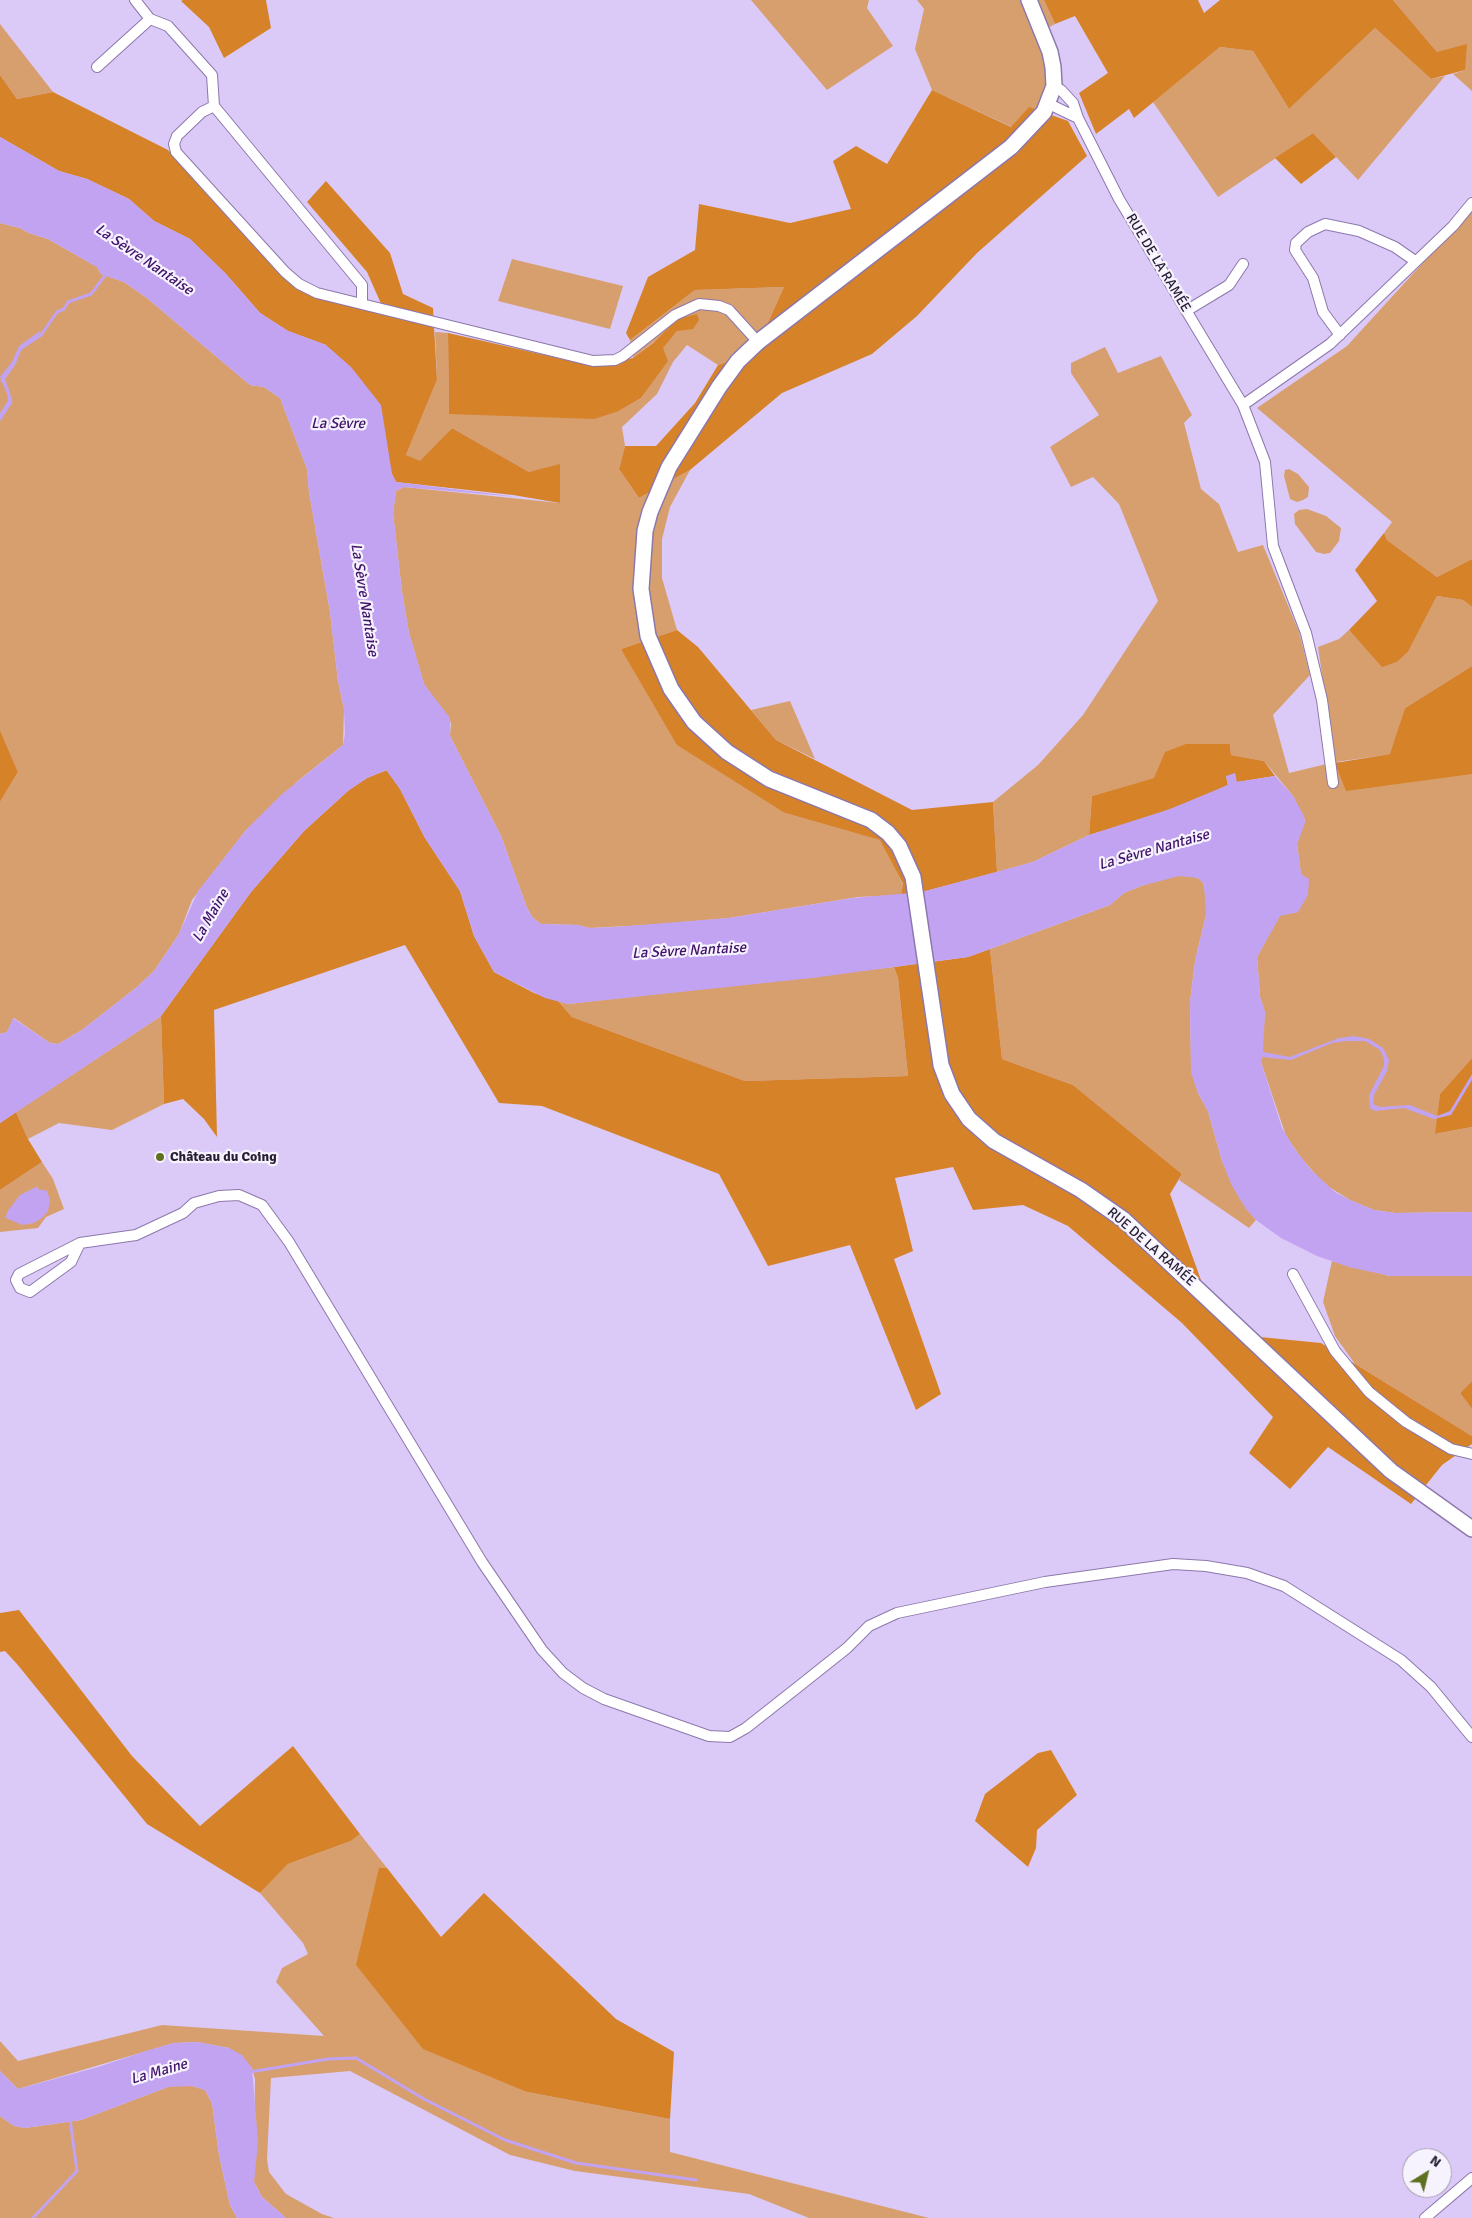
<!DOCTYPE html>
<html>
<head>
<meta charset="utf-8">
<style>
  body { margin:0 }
  #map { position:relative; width:1472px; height:2218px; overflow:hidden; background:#dbcaf7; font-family:Signika,sans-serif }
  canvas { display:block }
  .north { position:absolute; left:1402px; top:2148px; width:50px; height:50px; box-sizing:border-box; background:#f6f2fe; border:1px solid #a39dad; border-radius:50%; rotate:36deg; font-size:14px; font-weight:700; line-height:20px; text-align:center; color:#271e33 }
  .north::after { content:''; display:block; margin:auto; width:18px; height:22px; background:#5d7120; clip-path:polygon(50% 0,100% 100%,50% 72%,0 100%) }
</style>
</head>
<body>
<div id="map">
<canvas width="1472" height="2218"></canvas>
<div class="north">N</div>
</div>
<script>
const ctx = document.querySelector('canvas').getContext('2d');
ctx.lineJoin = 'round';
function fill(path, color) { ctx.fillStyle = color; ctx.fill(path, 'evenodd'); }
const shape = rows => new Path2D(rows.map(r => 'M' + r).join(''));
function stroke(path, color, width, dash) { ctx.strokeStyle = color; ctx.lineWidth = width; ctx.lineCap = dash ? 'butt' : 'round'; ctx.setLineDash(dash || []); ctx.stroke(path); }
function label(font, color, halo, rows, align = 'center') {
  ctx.font = font + ' Signika,sans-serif'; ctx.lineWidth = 4.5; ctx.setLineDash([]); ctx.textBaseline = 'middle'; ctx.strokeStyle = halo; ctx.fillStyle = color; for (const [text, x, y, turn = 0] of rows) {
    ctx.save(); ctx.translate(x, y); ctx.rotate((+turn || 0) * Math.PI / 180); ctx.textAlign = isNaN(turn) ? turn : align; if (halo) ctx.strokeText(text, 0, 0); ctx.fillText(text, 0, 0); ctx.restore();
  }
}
const green = shape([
  [751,0,869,0,867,8,893,46,827,90],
  [917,0,1044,0,1055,24,1037,34,1050,76,1039,111,1029,108,1012,127,932,90,915,49,924,9],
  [1393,0,1472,0,1472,91,1453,74,1465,70,1437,52],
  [0,24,53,92,17,99,0,75],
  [1375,28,1431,79,1445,76,1358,180,1313,133,1218,197,1153,102,1220,47,1253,51,1289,109],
  [1472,209,1472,559,1437,577,1387,540,1384,533,1392,522,1257,408,1347,346],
  [0,223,20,228,29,233,48,239,97,267,101,274,124,282,147,298,250,385,264,387,280,398,307,469,309,492,330,612,338,681,344,709,343,745,299,780,246,830,192,900,179,934,154,971,137,987,82,1030,58,1044,50,1043,14,1018,7,1032,0,1034,0,802,18,772,0,730],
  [512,259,623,286,610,329,498,301],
  [784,287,754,353,718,365,687,345,673,362,657,394,622,427,625,446,619,469,639,498,690,470,670,507,662,539,662,578,677,630,621,649,785,813,881,840,903,885,901,895,858,897,729,918,648,925,590,928,578,925,541,924,533,918,527,908,501,836,450,736,451,723,424,684,409,633,402,592,393,513,396,491,404,487,560,503,529,472,452,428,420,462,406,455,437,380,435,332,448,333,449,414,619,411,641,398,667,361,662,348,677,331,698,320,665,333,633,358,630,340,695,290],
  [1105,347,1118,373,1161,356,1192,415,1184,423,1201,489,1219,504,1238,552,1263,545,1299,632,1310,675,1273,715,1289,773,1335,762,1318,647,1339,639,1349,630,1382,666,1397,662,1408,652,1437,596,1463,600,1472,607,1472,666,1405,708,1391,754,1336,762,1472,774,1472,1058,1440,1094,1436,1134,1472,1127,1472,1212,1395,1213,1374,1210,1350,1200,1324,1184,1302,1159,1286,1136,1261,1062,1265,1012,1260,997,1257,957,1280,915,1298,912,1301,874,1297,844,1305,820,1293,796,1264,761,1231,755,1230,744,1155,778,1092,796,1089,835,1033,862,997,872,993,802,1038,765,1083,715,1158,601,1119,504,1093,477,1071,487,1050,447,1099,415,1071,373,1071,363],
  [1289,469,1298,474,1309,487,1308,497,1303,500,1297,502,1290,499,1284,476,1285,470],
  [1307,509,1326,516,1341,528,1339,541,1330,553,1324,554,1316,552,1295,524,1294,514,1299,510],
  [790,701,815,759,776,740,751,710],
  [1188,875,1203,880,1206,900,1206,915,1195,961,1190,1002,1191,1063,1198,1093,1208,1111,1222,1161,1241,1200,1256,1220,1249,1228,1179,1180,1182,1174,1073,1085,1002,1059,990,949,1110,905,1124,893,1141,886,1173,876],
  [894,967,898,978,908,1076,745,1081,572,1017,558,1001,568,1004],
  [161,1016,164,1104,112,1130,59,1123,28,1139,16,1112],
  [42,1162,53,1179,64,1209,46,1217,38,1228,0,1232,0,1190],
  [1332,1261,1390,1276,1472,1276,1472,1381,1460,1393,1472,1409,1472,1436,1355,1364,1335,1336,1323,1302],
  [360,1834,387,1868,379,1868,527,2092,670,2119,670,2152,929,2218,809,2218,749,2194,575,2171,510,2155,350,2071,271,2078,267,2159,269,2172,286,2194,322,2214,334,2218,286,2218,262,2197,254,2182,255,2079,252,2068,229,2048,197,2042,174,2043,18,2089,0,2071,0,2041,18,2061,162,2025,324,2036,276,1982,282,1968,308,1954,303,1943,260,1893,288,1864,351,1841],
  [179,2085,192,2086,205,2090,212,2103,219,2155,230,2205,237,2218,0,2218,0,2116,14,2126,25,2128,81,2120,168,2087]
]);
const forest = shape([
  [183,0,266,0,271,28,224,58,209,27,181,1],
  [1044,0,1198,0,1204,13,1220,0,1393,0,1437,52,1467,44,1465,70,1431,79,1375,28,1289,109,1253,51,1220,47,1134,118,1129,109,1096,134,1079,93,1108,73,1075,16,1055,24],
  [0,75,17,99,53,92,168,150,299,290,386,315,367,272,307,202,326,181,390,253,403,294,433,308,437,380,406,455,420,461,452,428,529,472,560,464,560,503,513,495,396,482,326,345,288,331,260,313,226,274,190,239,154,221,129,199,87,179,59,171,0,137],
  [932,90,1011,127,1029,107,1068,121,1087,156,977,253,917,316,872,354,782,393,690,470,639,498,619,469,625,446,656,446,695,403,718,365,754,353,784,287,695,290,630,340,626,333,648,277,695,250,699,204,790,223,851,209,833,161,856,146,887,164],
  [1313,133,1336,157,1301,184,1275,158],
  [697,314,699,320,693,329,677,331,663,348,668,361,641,398,619,411,594,419,449,414,448,333,593,366,633,358,653,343,678,319],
  [1384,533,1387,540,1437,577,1472,559,1472,607,1463,600,1437,596,1408,652,1397,662,1382,667,1349,630,1377,601,1355,570],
  [677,630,698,647,776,740,912,810,993,802,997,872,922,892,901,895,903,884,880,840,785,813,677,745,621,649],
  [1472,666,1472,774,1346,791,1335,763,1390,754,1405,708],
  [0,730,18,772,0,802],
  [1186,744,1230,744,1231,755,1264,761,1275,776,1237,782,1226,776,1228,785,1192,801,1155,815,1089,835,1092,796,1154,778,1165,752],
  [387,770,400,789,425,838,460,891,474,936,494,972,534,993,558,1001,572,1017,745,1081,908,1076,898,978,894,967,968,957,990,949,1002,1059,1073,1085,1182,1174,1170,1194,1202,1283,1260,1337,1321,1343,1472,1436,1472,1444,1442,1465,1411,1504,1328,1447,1290,1489,1249,1453,1273,1417,1182,1323,1068,1226,1023,1205,973,1210,953,1167,895,1178,913,1251,894,1259,941,1394,916,1410,850,1245,768,1266,719,1174,542,1106,499,1103,405,945,214,1010,217,1137,204,1119,183,1099,164,1104,161,1016,251,892,304,831,349,790,367,778],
  [1472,1058,1472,1127,1435,1134,1440,1094],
  [16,1112,28,1139,42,1162,0,1190,0,1123],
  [1472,1381,1472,1409,1460,1393],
  [19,1610,132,1756,200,1826,293,1746,360,1834,351,1841,288,1864,260,1893,147,1824,17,1664,5,1651,0,1652,0,1613],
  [1051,1750,1077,1795,1037,1830,1036,1848,1028,1867,975,1821,985,1794,1038,1753],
  [379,1868,387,1868,441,1937,484,1893,616,2019,674,2052,670,2119,527,2092,423,2049,356,1965]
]);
const water = shape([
  [0,137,59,171,87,179,129,199,154,221,190,239,226,274,260,313,288,331,326,345,351,367,381,405,392,474,396,482,518,497,404,487,396,491,393,513,402,592,409,633,424,684,450,718,450,736,501,836,527,908,533,918,541,924,578,925,590,928,615,927,729,918,853,898,922,892,1033,862,1089,835,1170,809,1228,785,1226,776,1235,773,1237,782,1275,776,1293,796,1304,816,1305,823,1297,844,1301,874,1309,879,1308,895,1298,912,1280,916,1257,957,1260,997,1265,1012,1263,1052,1290,1057,1339,1038,1354,1036,1369,1039,1383,1048,1389,1060,1387,1071,1374,1095,1373,1104,1380,1107,1410,1105,1437,1116,1450,1111,1472,1074,1472,1080,1451,1115,1434,1119,1404,1108,1375,1111,1370,1108,1369,1095,1384,1066,1384,1059,1380,1050,1365,1041,1346,1041,1332,1043,1291,1060,1262,1057,1261,1062,1282,1128,1294,1148,1311,1170,1335,1192,1350,1200,1374,1210,1395,1213,1472,1212,1472,1276,1390,1276,1349,1267,1317,1256,1281,1238,1256,1220,1246,1209,1232,1186,1222,1161,1208,1111,1198,1093,1191,1073,1190,1002,1195,961,1206,915,1204,884,1198,878,1179,876,1141,886,1124,893,1110,905,968,957,812,978,568,1004,545,998,494,972,474,936,460,891,425,838,400,789,386,770,367,778,349,790,304,831,251,892,161,1016,0,1123,0,1034,7,1032,13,1018,50,1043,58,1044,82,1030,137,987,154,971,179,934,198,891,246,830,281,795,343,745,345,734,344,709,338,681,330,612,309,492,307,469,280,398,264,387,250,385,147,298,124,282,101,274,97,267,48,239,29,233,20,228,0,223],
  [40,331,41,335,20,350,15,363,4,376,12,399,0,418,0,413,9,399,0,377,12,362,19,346],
  [38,1186,38,1189,47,1191,50,1200,48,1211,42,1218,34,1223,22,1225,6,1218,7,1212,20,1195],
  [197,2042,229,2048,242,2055,252,2068,258,2142,254,2182,262,2197,286,2218,237,2218,230,2205,219,2155,212,2103,205,2090,192,2086,168,2087,81,2120,25,2128,14,2126,0,2116,0,2071,18,2089,98,2067,149,2050,174,2043]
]);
const stream = shape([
  [2,381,14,364,20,349,41,335,57,312,64,309,68,302,91,294,107,273],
  [0,419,11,402,9,398],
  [250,2072,328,2059,356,2058,424,2099,505,2140,576,2163,696,2180],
  [33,2218,77,2171,70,2119]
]);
const street = shape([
  [135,0,150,19],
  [97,67,150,19,168,26,212,75,214,106,202,112,177,136,174,144,176,152,285,272,299,284,317,293,593,361,615,360,623,356,675,315,699,304,719,306,729,310,758,342],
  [1054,86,1061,90,1073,103,1078,118,1119,199,1243,405,1265,462,1273,546,1306,633,1322,700,1333,783],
  [1049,104,1078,118],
  [214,106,362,285,362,304],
  [1186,311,1229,285,1243,264],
  [1340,335,1323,312,1313,278,1295,250,1296,243,1308,232,1325,224,1359,231,1395,247,1415,261],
  [1243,405,1330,344,1453,226,1472,203],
  [80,1243,71,1262,30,1292,20,1288,16,1280,19,1274,80,1243,136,1235,183,1213,194,1203,219,1196,239,1195,262,1205,289,1242,482,1562,542,1650,563,1673,583,1688,604,1699,709,1736,730,1737,746,1728,798,1687,847,1648,869,1626,897,1613,1045,1582,1173,1564,1206,1566,1247,1573,1284,1586,1401,1660,1431,1687,1472,1737],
  [1293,1274,1335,1351,1369,1392,1406,1422,1451,1449,1472,1454],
  [1425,2218,1472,2178]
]);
const secondary = shape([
  [1029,0,1050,52,1053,67,1054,86,1044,112,1011,147,758,342,738,361,719,387,669,467,650,512,645,531,641,589,648,636,671,689,694,722,727,752,769,779,871,820,888,833,899,846,913,877,941,1065,952,1094,969,1119,994,1141,1081,1190,1124,1220,1391,1471,1472,1529]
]);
const markers = [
  [160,1157,5,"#5d7120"]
];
const streetNames = [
  ["RUE DE LA RAMÉE",1158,263,59],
  ["RUE DE LA RAMÉE",1151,1247,41]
];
const poiNames = [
  ["Château du Coing",170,1157]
];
const waterNames = [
  ["La Sèvre Nantaise",144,260,34],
  ["La Sèvre",338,424],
  ["La Sèvre Nantaise",364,600,81],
  ["La Sèvre Nantaise",1154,850,-16],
  ["La Maine",211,916,-60],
  ["La Sèvre Nantaise",689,951,-3],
  ["La Maine",159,2072,-16]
];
fill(green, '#d89f6e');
fill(forest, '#d68229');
fill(water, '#c2a3f1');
stroke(stream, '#c2a3f1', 3);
stroke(street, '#8c78ac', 12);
stroke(secondary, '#8c78ac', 18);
stroke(street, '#fff', 10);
stroke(secondary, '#fff', 15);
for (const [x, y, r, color] of markers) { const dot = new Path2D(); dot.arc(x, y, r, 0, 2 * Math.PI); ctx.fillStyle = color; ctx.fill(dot); stroke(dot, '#f6f2fe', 2); }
label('14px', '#271e33', '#f6f2fe', streetNames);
label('bold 14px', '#271e33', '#f6f2fe', poiNames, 'left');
label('italic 15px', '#3f1368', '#f6f2fe', waterNames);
</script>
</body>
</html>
